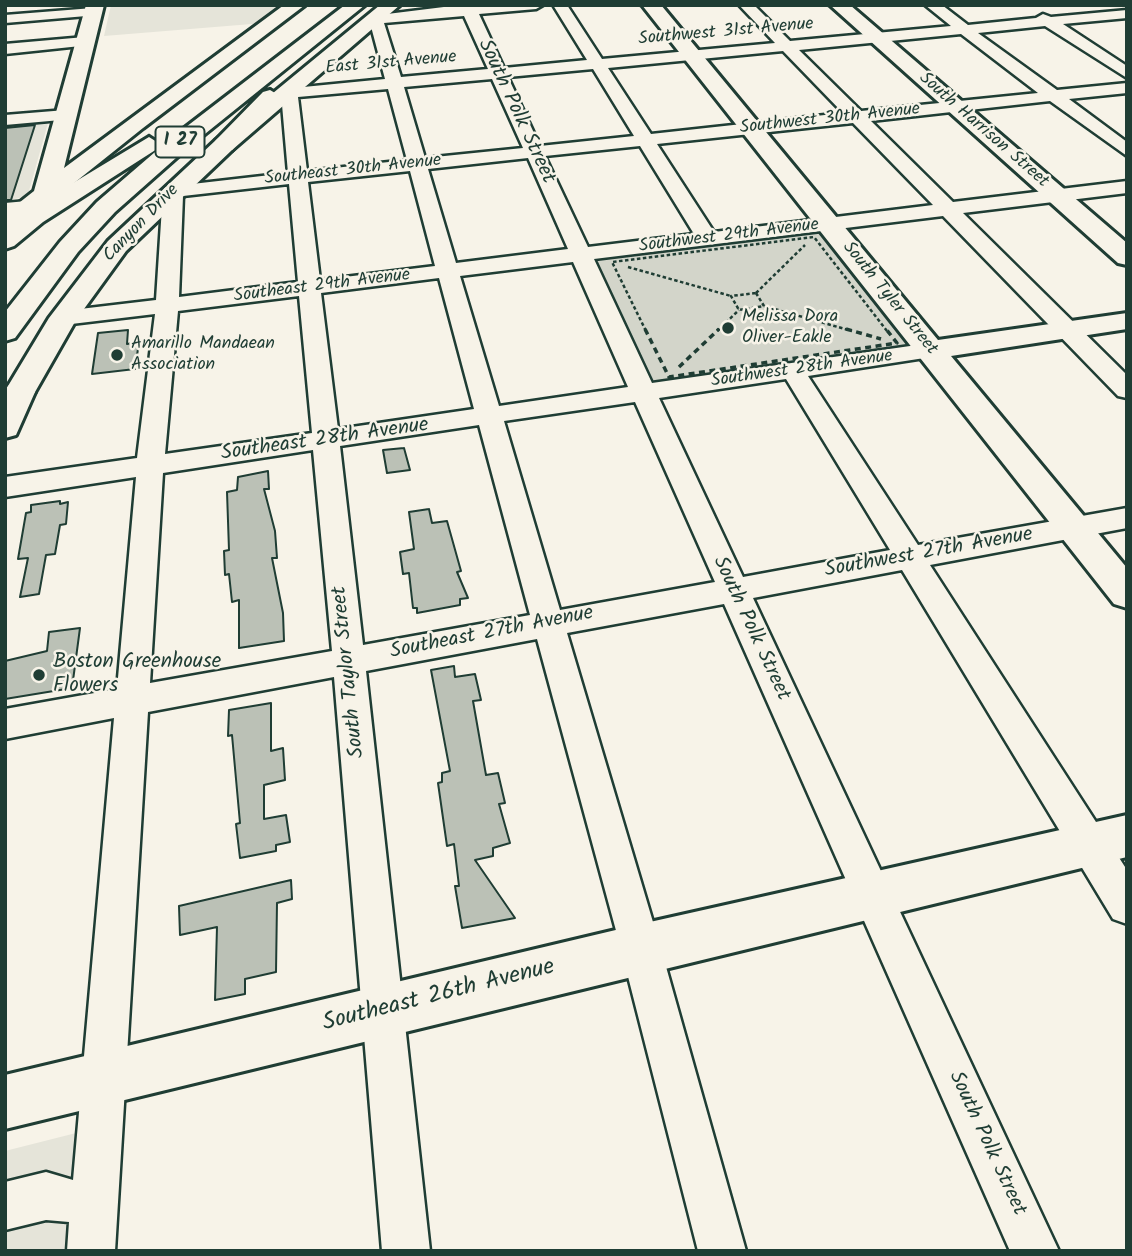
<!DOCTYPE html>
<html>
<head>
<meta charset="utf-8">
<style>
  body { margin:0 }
  #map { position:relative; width:1132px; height:1256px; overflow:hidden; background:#f7f3e8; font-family:Kalam,sans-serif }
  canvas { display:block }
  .frame { position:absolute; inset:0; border:7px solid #1f3d34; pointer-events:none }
</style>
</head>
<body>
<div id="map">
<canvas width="1132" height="1256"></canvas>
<div class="frame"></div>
</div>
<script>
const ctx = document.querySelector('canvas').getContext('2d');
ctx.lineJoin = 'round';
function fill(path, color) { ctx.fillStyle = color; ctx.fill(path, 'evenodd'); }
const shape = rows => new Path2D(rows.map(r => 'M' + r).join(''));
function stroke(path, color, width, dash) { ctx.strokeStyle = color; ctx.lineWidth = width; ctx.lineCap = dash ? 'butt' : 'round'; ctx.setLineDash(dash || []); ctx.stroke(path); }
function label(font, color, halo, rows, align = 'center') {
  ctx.font = font + ' Kalam,sans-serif'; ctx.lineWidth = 5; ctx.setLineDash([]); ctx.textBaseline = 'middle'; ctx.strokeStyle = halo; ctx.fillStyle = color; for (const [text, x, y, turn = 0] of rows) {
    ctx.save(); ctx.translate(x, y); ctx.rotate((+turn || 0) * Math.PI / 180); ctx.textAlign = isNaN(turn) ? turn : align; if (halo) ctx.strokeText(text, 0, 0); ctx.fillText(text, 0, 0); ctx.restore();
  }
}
const built = shape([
  [111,5,289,5,264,23,104,36],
  [45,122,48,123,29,191,24,197,5,201,5,126],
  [88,1130,77,1251,5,1251,5,1151]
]);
const green = shape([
  [825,230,918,348,653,386,591,259]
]);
const building = shape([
  [35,125,11,200,5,200,5,128,35,125],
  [128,330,127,344,139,342,135,369,92,374,98,333,128,330],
  [404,448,410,470,387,473,383,450,404,448],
  [268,471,269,489,264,489,275,531,277,558,272,558,283,613,284,641,239,648,239,600,232,602,229,574,225,575,224,551,229,550,227,492,237,490,238,477,268,471],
  [60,501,60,504,68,502,66,524,60,525,55,554,46,555,39,594,20,597,28,558,18,559,26,513,31,512,31,505,60,501],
  [429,509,432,523,447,521,461,571,457,572,468,598,460,599,460,605,417,613,417,608,413,608,409,573,403,574,400,552,414,549,409,512,429,509],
  [80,628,72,688,5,699,5,661,47,651,49,632,80,628],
  [454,666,455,677,475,674,481,700,473,701,486,775,498,773,505,803,499,804,510,843,493,848,493,856,475,860,515,918,462,928,455,886,459,886,454,844,447,846,438,783,442,782,442,773,450,771,431,670,454,666],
  [271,703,271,751,283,748,285,780,264,785,264,819,286,815,290,842,276,845,276,851,240,858,236,824,240,823,232,735,228,736,229,710,271,703],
  [291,880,292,899,277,903,276,972,245,979,245,994,215,1000,217,927,180,935,179,906,291,880]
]);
const pathFar1 = shape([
  [628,267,731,296],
  [756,293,805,245],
  [756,293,764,306,739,310,731,296,756,293],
  [764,306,852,331],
  [646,331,612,262,814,237,887,331],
  [717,331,739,310]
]);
const path = shape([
  [645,329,669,377,897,343,886,329],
  [846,329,881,339],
  [679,367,719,329]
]);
const minor = shape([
  [460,5,543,5,536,9,479,14,504,68,587,60,553,5,567,5,602,59,775,43,739,5,754,5,790,41,951,26,925,5,942,5,968,25,1036,18,1043,14,1051,17,1127,10,1127,18,1063,24,1127,66,1127,78,1045,26,978,33,1057,90,1127,83,1127,93,1069,99,1127,142,1127,156,1050,101,871,121,953,202,1127,181,1127,193,963,213,1127,375,1127,398,1118,396,943,216,594,259,652,383,931,343,939,345,943,350,939,355,931,357,808,376,918,545,1127,508,1127,528,930,565,1127,870,1127,924,1113,919,902,570,753,598,1059,1251,1010,1251,724,604,567,633,661,949,746,1251,698,1251,621,949,537,639,366,671,430,1251,382,1251,334,677,148,712,115,1251,67,1251,69,1222,46,1220,5,1230,5,1182,46,1172,73,1180,114,718,5,739,5,709,117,689,136,477,5,497,5,477,137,458,155,314,63,325,55,323,52,318,55,313,63,311,156,300,163,191,166,187,288,173,281,93,283,89,385,79,369,19,371,16,460,5],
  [464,16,488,69,401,77,384,23,464,16],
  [961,34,1038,93,861,111,799,50,961,34],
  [783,51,843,113,651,134,608,68,783,51],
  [593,69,634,136,540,146,508,77,593,69],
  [492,79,523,148,425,158,404,87,492,79],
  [388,89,407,160,307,171,298,97,388,89],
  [853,123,933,205,714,232,657,144,853,123],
  [640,146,694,234,588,247,545,156,640,146],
  [528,158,568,249,456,263,428,169,528,158],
  [410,171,435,266,320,280,308,182,410,171],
  [289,184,298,282,179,297,183,196,289,184],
  [573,262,628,387,499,406,460,276,573,262],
  [439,278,474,409,338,429,321,293,439,278],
  [299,296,312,433,165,454,178,311,299,296],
  [786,379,890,550,743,577,659,398,786,379],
  [635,402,715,582,560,610,504,421,635,402],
  [479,425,530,615,363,645,340,446,479,425],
  [313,450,332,651,150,683,163,473,313,450],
  [93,8,100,12,98,15,5,23,5,15,93,8],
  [85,37,93,42,90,45,5,54,5,44,85,37],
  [66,110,72,111,75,115,72,119,5,125,5,115,66,110],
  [27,201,37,207,34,211,5,215,5,203,27,201]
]);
const major = shape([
  [86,5,104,5,64,168,284,5,305,5,143,128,14,231,5,233,5,214,34,191,86,5],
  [380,5,400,5,232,150,126,251,76,320,35,392,16,435,5,438,5,391,49,318,108,241,216,140,380,5],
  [642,5,661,5,938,340,1127,313,1127,329,951,356,1127,568,1127,608,1114,604,642,5],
  [830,5,850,5,1127,243,1127,265,1118,263,830,5],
  [1127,815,1127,857,5,1129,5,1075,641,924,1127,815]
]);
const highway = shape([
  [345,5,365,5,185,150,115,212,78,252,15,338,5,341,5,312,60,242,97,202,169,140,345,5],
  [270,90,280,96,277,100,232,150,216,150,213,145,216,140,263,92,270,90],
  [149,137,160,144,157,149,43,222,14,246,5,249,5,228,25,212,149,137],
  [20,382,31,385,35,392,16,418,5,421,5,390,9,385,20,382]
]);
const markers = [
  [728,328,7,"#1f3d34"],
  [117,355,7,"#1f3d34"],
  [39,675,7,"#1f3d34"]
];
const farStreetnames = [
  ["Southwest 31st Avenue",726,33,-5],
  ["East 31st Avenue",391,64,-5],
  ["Southwest 30th Avenue",830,120,-6],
  ["South Harrison Street",983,131,41],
  ["Southeast 30th Avenue",353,171,-6],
  ["Canyon Drive",142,224,-46],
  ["Southwest 29th Avenue",729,237,-7],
  ["Southeast 29th Avenue",322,287,-7],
  ["South Tyler Street",889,299,51],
  ["Southwest 28th Avenue",802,370,-8]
];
const farPoinames = [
  ["Melissa Dora",742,318],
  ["Oliver-Eakle",742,339],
  ["Amarillo Mandaean",131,345],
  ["Association",131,366]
];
const shields = [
  [180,142,49]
];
const shieldNames = [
  ["I 27",180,142]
];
const streetNames = [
  ["South Polk Street",515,112,65],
  ["Southeast 28th Avenue",325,441,-8],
  ["Southwest 27th Avenue",929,554,-10],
  ["South Polk Street",750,629,65],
  ["Southeast 27th Avenue",492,634,-11],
  ["South Taylor Street",350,672,-96],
  ["South Polk Street",986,1144,65]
];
const poiNames = [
  ["Boston Greenhouse",53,663],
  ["Flowers",53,687]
];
const nearStreetnames = [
  ["Southeast 26th Avenue",439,997,-14]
];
fill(built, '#e5e4d9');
fill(green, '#d3d5ca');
fill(building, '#bbc1b6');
stroke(building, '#1f3d34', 2);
stroke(minor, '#1f3d34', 5);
stroke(major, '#1f3d34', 6);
stroke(highway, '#1f3d34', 6);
stroke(pathFar1, '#1f3d34', 2.5, [3.5, 2.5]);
stroke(path, '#1f3d34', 3.5, [6, 4.5]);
fill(minor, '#f7f3e8');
fill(major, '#f7f3e8');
fill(highway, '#f7f3e8');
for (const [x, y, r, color] of markers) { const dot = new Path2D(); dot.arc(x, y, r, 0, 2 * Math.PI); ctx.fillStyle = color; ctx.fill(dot); stroke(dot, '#f7f3e8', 2.5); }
label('18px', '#1f3d34', '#f7f3e8', farStreetnames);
label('18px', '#1f3d34', '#f7f3e8', farPoinames, 'left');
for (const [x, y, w] of shields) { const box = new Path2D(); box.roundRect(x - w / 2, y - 15.5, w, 31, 5); ctx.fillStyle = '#f7f3e8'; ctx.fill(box); stroke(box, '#1f3d34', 2); }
label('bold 19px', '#1f3d34', null, shieldNames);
label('21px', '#1f3d34', '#f7f3e8', streetNames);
label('21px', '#1f3d34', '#f7f3e8', poiNames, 'left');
label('24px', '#1f3d34', '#f7f3e8', nearStreetnames);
</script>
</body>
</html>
